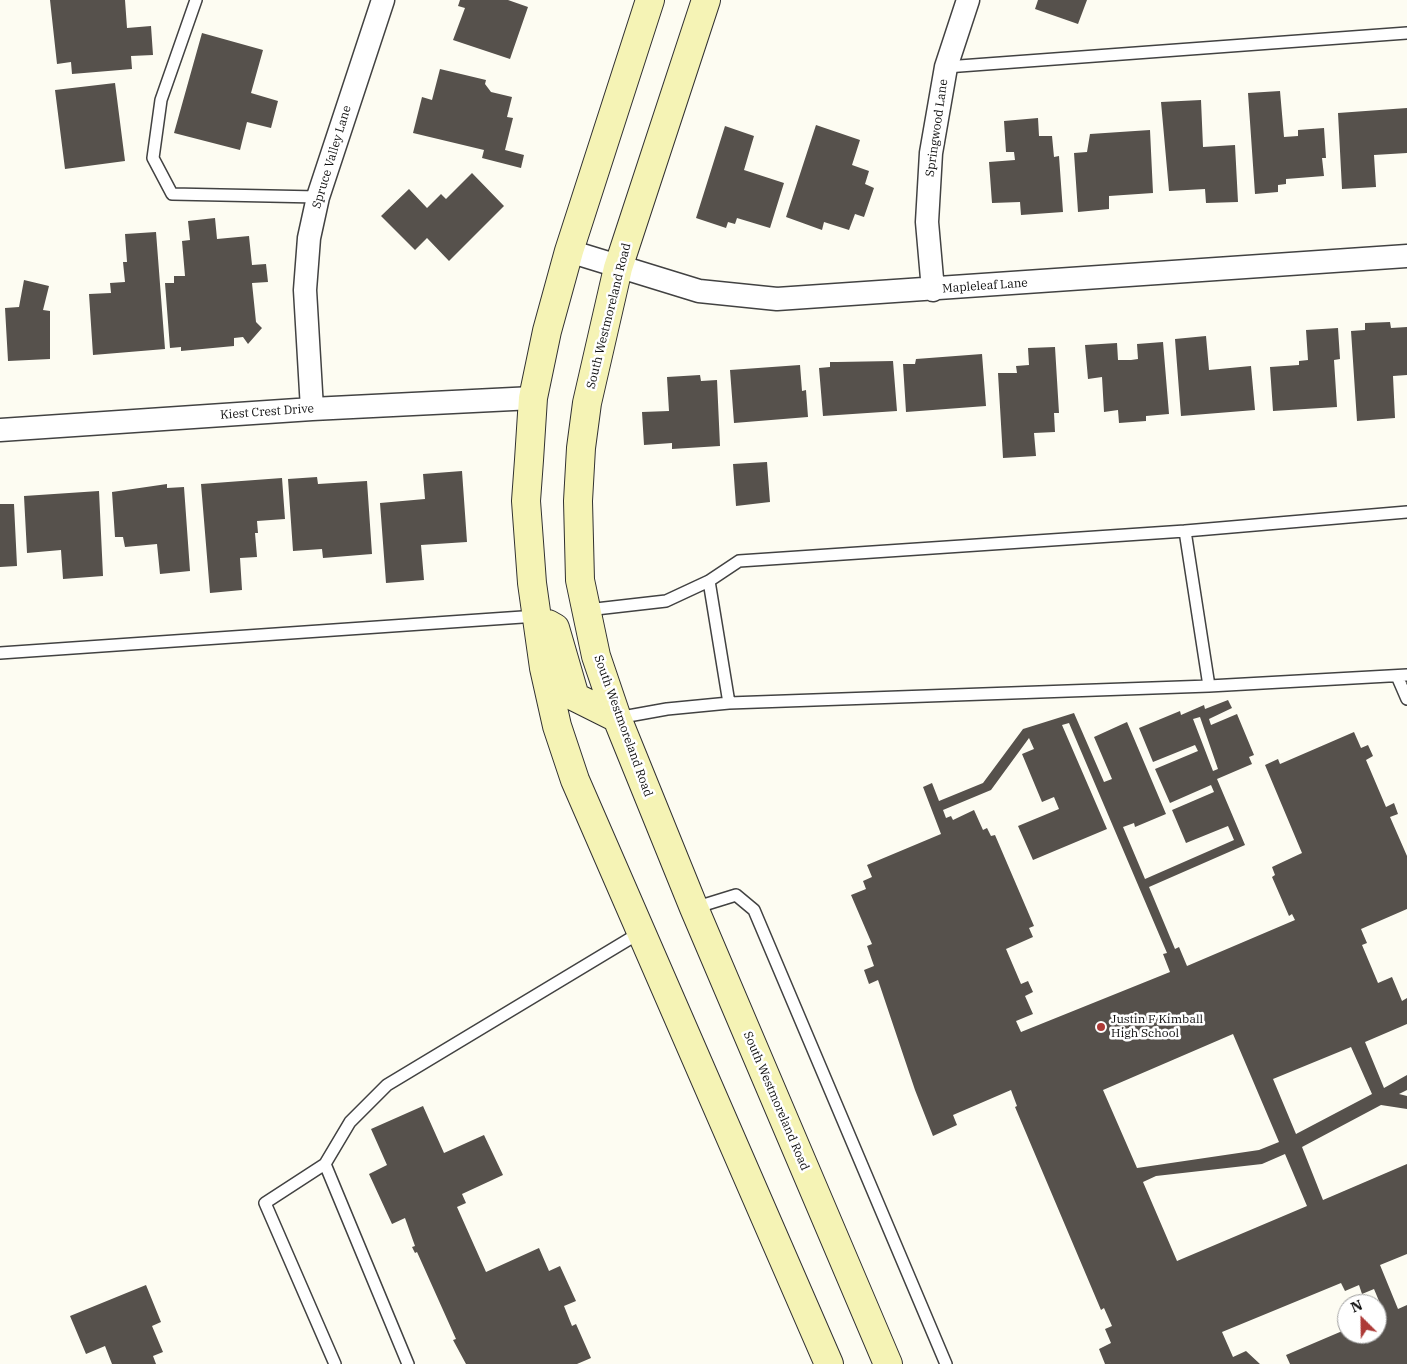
<!DOCTYPE html>
<html>
<head>
<meta charset="utf-8">
<style>
  body { margin:0 }
  #map { position:relative; width:1407px; height:1364px; overflow:hidden; background:#fdfcf2; font-family:"IBM Plex Serif",serif }
  canvas { display:block }
  .north { position:absolute; left:1337px; top:1294px; width:50px; height:50px; box-sizing:border-box; background:#fff; border:1px solid #9f9f9f; border-radius:50%; rotate:337deg; font-size:14px; font-weight:700; line-height:20px; text-align:center; color:#0f0f0f }
  .north::after { content:''; display:block; margin:auto; width:18px; height:22px; background:#ad3b38; clip-path:polygon(50% 0,100% 100%,50% 72%,0 100%) }
</style>
</head>
<body>
<div id="map">
<canvas width="1407" height="1364"></canvas>
<div class="north">N</div>
</div>
<script>
const ctx = document.querySelector('canvas').getContext('2d');
ctx.lineJoin = 'round';
function fill(path, color) { ctx.fillStyle = color; ctx.fill(path, 'evenodd'); }
const shape = rows => new Path2D(rows.map(r => 'M' + r).join(''));
function stroke(path, color, width, dash) { ctx.strokeStyle = color; ctx.lineWidth = width; ctx.lineCap = dash ? 'butt' : 'round'; ctx.setLineDash(dash || []); ctx.stroke(path); }
function label(font, color, halo, rows, align = 'center') {
  ctx.font = font + ' "IBM Plex Serif",serif'; ctx.lineWidth = 5; ctx.setLineDash([]); ctx.textBaseline = 'middle'; ctx.strokeStyle = halo; ctx.fillStyle = color; for (const [text, x, y, turn = 0] of rows) {
    ctx.save(); ctx.translate(x, y); ctx.rotate((+turn || 0) * Math.PI / 180); ctx.textAlign = isNaN(turn) ? turn : align; if (halo) ctx.strokeText(text, 0, 0); ctx.fillText(text, 0, 0); ctx.restore();
  }
}
const building = shape([
  [50,0,125,0,127,28,151,26,153,55,131,56,132,69,72,74,71,62,57,64],
  [460,0,508,0,528,7,510,59,453,40,465,8,458,6],
  [1038,0,1087,0,1078,24,1035,9],
  [202,33,263,50,251,93,278,101,271,128,247,122,240,150,174,133],
  [440,69,486,80,485,84,491,92,512,97,507,117,513,118,505,150,524,155,521,168,482,158,484,150,413,133,422,97,432,100],
  [115,83,125,161,65,169,55,90],
  [1280,91,1284,137,1298,136,1298,130,1324,128,1326,158,1322,158,1324,176,1286,179,1286,184,1278,185,1278,192,1255,194,1248,93],
  [1201,100,1203,147,1235,145,1238,202,1206,203,1205,189,1169,191,1161,102],
  [1407,108,1407,153,1374,155,1376,187,1342,189,1338,113],
  [1038,118,1039,136,1052,136,1054,157,1059,156,1063,212,1021,215,1020,202,992,203,989,162,1015,160,1014,152,1006,152,1004,121],
  [816,125,860,140,852,165,869,171,865,184,874,188,864,217,855,214,849,230,824,222,822,230,786,217],
  [725,126,754,136,744,170,784,183,770,228,737,218,735,224,728,222,726,228,696,218],
  [1150,130,1153,193,1109,196,1109,209,1078,212,1074,153,1087,152,1090,134],
  [472,173,504,206,449,261,427,238,415,250,381,216,409,189,427,208,441,194,446,199],
  [215,218,217,239,249,236,252,265,266,264,268,282,252,283,256,322,262,328,248,344,243,337,234,338,234,346,181,351,181,347,170,348,165,283,174,283,174,276,185,276,182,241,190,240,188,221],
  [156,232,165,349,93,355,89,294,111,293,110,283,125,282,123,262,127,262,125,234],
  [24,280,49,286,43,310,50,311,50,359,8,361,5,308,19,307],
  [1390,322,1391,328,1407,327,1407,375,1393,376,1395,418,1357,421,1351,331,1365,330,1365,323],
  [1338,328,1340,359,1334,360,1337,407,1273,411,1270,367,1299,365,1299,361,1308,360,1306,330],
  [1206,336,1209,370,1251,366,1255,410,1181,416,1175,339],
  [1163,342,1169,414,1146,416,1146,421,1119,423,1118,410,1104,412,1102,377,1088,379,1085,345,1117,343,1118,360,1131,360,1138,359,1137,344],
  [1055,347,1059,413,1054,413,1055,432,1034,433,1036,456,1003,458,998,373,1017,373,1016,366,1029,365,1028,348],
  [982,354,986,406,906,412,903,364,915,364,916,359],
  [893,361,897,411,823,416,819,368,830,367,830,362,837,362],
  [800,365,802,391,806,390,808,417,734,423,730,370],
  [700,375,701,381,717,380,720,446,672,449,672,443,644,445,642,412,669,411,667,377],
  [767,462,770,502,736,506,733,464],
  [462,471,467,542,421,545,424,580,386,583,380,503,425,499,423,474],
  [317,477,318,484,367,481,372,554,323,558,322,549,293,551,288,479],
  [282,478,285,519,257,521,258,533,255,533,257,557,240,558,242,590,210,593,201,484],
  [167,484,167,488,184,487,190,571,160,574,157,544,125,547,123,537,115,537,112,492],
  [99,491,103,576,63,579,61,550,27,553,24,496],
  [0,504,14,504,17,566,0,567],
  [1228,700,1232,708,1209,719,1211,725,1237,714,1254,755,1249,757,1252,764,1217,779,1245,845,1149,887,1175,949,1179,947,1187,966,1295,920,1292,914,1289,916,1272,877,1275,875,1272,867,1302,853,1265,765,1278,759,1280,764,1354,732,1361,748,1368,745,1373,756,1366,760,1386,807,1394,803,1398,814,1390,817,1407,856,1407,909,1361,929,1367,943,1362,945,1378,983,1392,977,1402,1001,1407,998,1407,1024,1365,1042,1384,1088,1407,1075,1407,1090,1399,1094,1407,1096,1407,1109,1381,1105,1302,1147,1323,1200,1407,1164,1407,1254,1380,1265,1398,1309,1407,1305,1407,1364,1290,1364,1286,1355,1347,1329,1347,1334,1377,1334,1377,1316,1384,1313,1374,1289,1362,1294,1359,1285,1345,1291,1341,1283,1222,1332,1233,1357,1246,1351,1260,1364,1105,1364,1099,1349,1111,1343,1105,1329,1112,1326,1104,1308,1101,1310,1015,1107,1017,1106,1011,1090,953,1115,957,1125,933,1136,915,1090,878,980,869,984,864,970,874,966,867,946,872,944,851,895,866,889,863,881,872,877,867,865,941,834,923,787,932,783,939,801,983,783,1023,729,1074,713,1104,782,1112,779,1094,737,1127,722,1166,814,1135,827,1134,823,1123,827,1145,879,1234,840,1228,826,1186,843,1172,810,1214,792,1211,785,1170,803,1155,769,1198,751,1195,745,1153,762,1139,728,1180,711,1181,715,1204,705,1205,709],
  [1200,717,1218,769,1213,771,1193,719],
  [1069,723,1167,953,1163,954,1170,972,1021,1032,1016,1021,1033,1014,1025,996,1033,992,1028,981,1021,984,1006,949,1033,937,1029,928,1034,926,995,835,991,836,987,828,983,830,974,810,953,820,951,816,946,818,943,810,991,790,1029,738,1034,749,1022,754,1042,802,1054,797,1059,809,1018,826,1033,860,1107,829,1062,725],
  [1233,1034,1279,1142,1259,1150,1137,1168,1103,1090],
  [1351,1047,1372,1094,1296,1134,1273,1079],
  [1285,1154,1307,1206,1177,1261,1143,1182,1156,1176,1262,1164],
  [423,1106,444,1153,484,1135,503,1175,462,1194,466,1203,457,1207,486,1272,539,1248,549,1271,560,1266,576,1301,564,1306,572,1326,576,1324,591,1358,577,1364,466,1364,453,1340,456,1339,417,1252,415,1253,412,1247,415,1246,405,1218,392,1224,369,1174,387,1165,371,1129],
  [146,1285,161,1322,152,1326,163,1352,153,1356,156,1364,112,1364,105,1346,86,1354,70,1316]
]);
const lane = shape([
  [196,0,161,100,153,158,172,194,318,197],
  [946,67,1407,33],
  [1185,531,1209,686],
  [709,581,729,703],
  [587,610,666,601,709,581,739,561,1185,531,1407,512],
  [0,653,537,616],
  [1397,676,1407,699],
  [617,718,667,709,729,703,1209,686,1407,675],
  [694,908,736,895,754,910,946,1364],
  [325,1164,350,1122,387,1085,641,932],
  [335,1364,265,1203,325,1164,408,1364]
]);
const street = shape([
  [569,251,699,291,777,299,1407,256],
  [933,290,927,222,931,153,946,67,968,0],
  [312,409,305,290,309,238,318,197,383,0],
  [0,430,312,409,533,398]
]);
const secondary = shape([
  [650,0,569,251,547,331,533,398,529,460,526,501,532,583,544,668,557,726,575,780,829,1364],
  [706,0,618,268,587,403,581,448,578,501,580,580,596,656,617,718,694,908,888,1364],
  [548,624,555,628,575,697,617,718]
]);
const markers = [
  [1101,1027,5,"#ad3b38"]
];
const streetNames = [
  ["Springwood Lane",937,128,-82],
  ["Spruce Valley Lane",332,157,-73],
  ["Mapleleaf Lane",985,286,-4],
  ["South Westmoreland Road",609,316,-76],
  ["Kiest Crest Drive",267,412,-4],
  ["South Westmoreland Road",623,726,70],
  ["South Westmoreland Road",776,1101,67]
];
const poiNames = [
  ["Justin F Kimball",1111,1020],
  ["High School",1111,1034]
];
fill(building, '#56514c');
stroke(lane, '#424242', 14);
stroke(street, '#424242', 25);
stroke(secondary, '#313131', 30);
stroke(lane, '#fff', 11);
stroke(street, '#fff', 22);
stroke(secondary, '#f5f3b5', 28);
for (const [x, y, r, color] of markers) { const dot = new Path2D(); dot.arc(x, y, r, 0, 2 * Math.PI); ctx.fillStyle = color; ctx.fill(dot); stroke(dot, '#fff', 2); }
label('12px', '#0f0f0f', '#fff', streetNames);
label('12px', '#0f0f0f', '#fff', poiNames, 'left');
</script>
</body>
</html>
